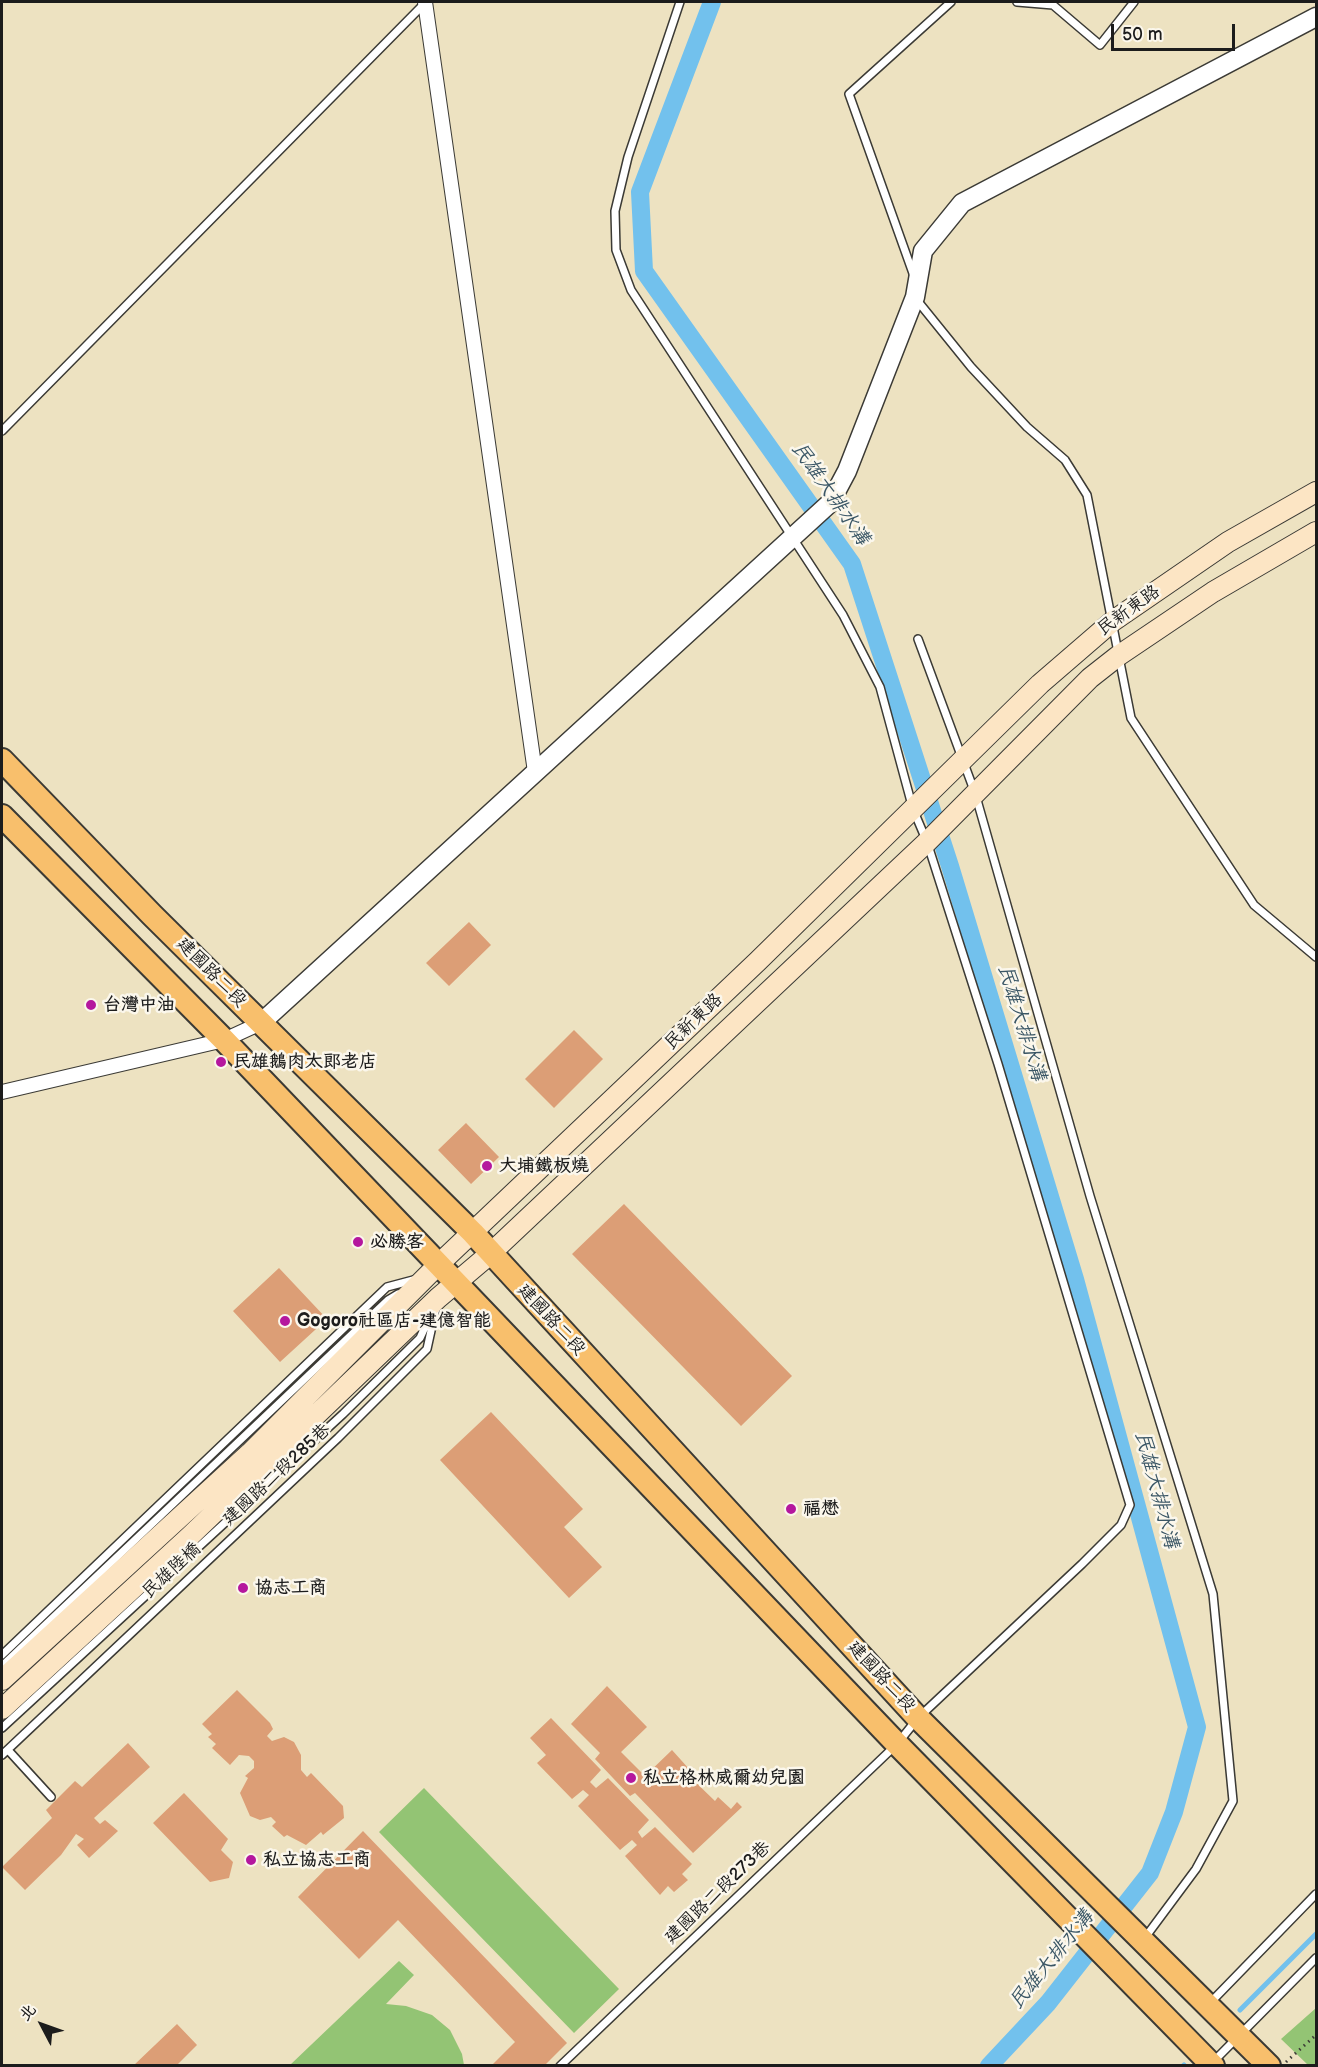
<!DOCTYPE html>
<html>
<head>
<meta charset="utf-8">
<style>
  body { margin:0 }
  #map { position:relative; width:1318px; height:2067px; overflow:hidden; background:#ede2c1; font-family:"Balsamiq Sans","LXGW WenKai TC",sans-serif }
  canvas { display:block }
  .frame { position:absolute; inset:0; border:3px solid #1c1c1c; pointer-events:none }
  .north { position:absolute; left:12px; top:1995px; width:60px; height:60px; -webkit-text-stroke:4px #fbf7ec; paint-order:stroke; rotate:311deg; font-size:16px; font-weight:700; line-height:24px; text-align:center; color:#1c1c1c }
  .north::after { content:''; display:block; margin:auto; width:21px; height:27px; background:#1c1c1c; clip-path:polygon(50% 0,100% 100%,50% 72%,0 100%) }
  .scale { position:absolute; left:1111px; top:24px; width:124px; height:27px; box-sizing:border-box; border:3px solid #1c1c1c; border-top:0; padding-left:8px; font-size:18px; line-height:21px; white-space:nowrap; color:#1c1c1c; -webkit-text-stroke:4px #fbf7ec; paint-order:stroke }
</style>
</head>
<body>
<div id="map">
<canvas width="1318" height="2067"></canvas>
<div class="frame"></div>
<div class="north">北</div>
<div class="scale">50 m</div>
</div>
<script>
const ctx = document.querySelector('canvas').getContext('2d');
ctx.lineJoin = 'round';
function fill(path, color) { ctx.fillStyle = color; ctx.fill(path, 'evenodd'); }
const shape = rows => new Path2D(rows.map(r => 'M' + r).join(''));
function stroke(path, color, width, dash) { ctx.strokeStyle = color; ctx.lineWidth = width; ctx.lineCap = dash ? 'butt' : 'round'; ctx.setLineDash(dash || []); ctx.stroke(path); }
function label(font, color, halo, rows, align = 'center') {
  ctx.font = font + ' "Balsamiq Sans","LXGW WenKai TC",sans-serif'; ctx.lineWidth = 5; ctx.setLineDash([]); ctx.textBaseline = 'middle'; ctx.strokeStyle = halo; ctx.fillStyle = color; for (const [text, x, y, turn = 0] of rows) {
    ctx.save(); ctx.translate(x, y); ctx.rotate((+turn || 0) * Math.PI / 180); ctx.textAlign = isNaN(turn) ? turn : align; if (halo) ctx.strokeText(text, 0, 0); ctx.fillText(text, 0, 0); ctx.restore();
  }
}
const green = shape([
  [424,1788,619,1989,574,2033,379,1832],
  [399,1961,414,1975,386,2004,406,2006,432,2015,450,2030,462,2054,464,2065,290,2065],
  [1316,2008,1316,2065,1308,2065,1281,2039]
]);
const stream = shape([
  [1240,2010,1316,1934],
  [1183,2066,1184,2065]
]);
const canal = shape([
  [712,2,640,192,644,271,852,564,950,866,1075,1279,1197,1727,1174,1812,1150,1873,1048,2003,989,2066]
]);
const building = shape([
  [469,922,491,945,449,986,426,963],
  [574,1030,603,1059,554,1108,525,1079],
  [466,1123,499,1157,471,1184,438,1150],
  [624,1204,792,1376,741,1426,572,1254],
  [279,1268,327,1319,280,1362,233,1311],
  [491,1412,583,1509,564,1527,602,1567,569,1598,440,1460],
  [607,1686,647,1727,621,1752,645,1776,672,1750,690,1770,686,1773,715,1801,718,1797,731,1809,737,1802,742,1807,693,1853,635,1793,630,1796,595,1759,600,1753,571,1724],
  [237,1690,270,1723,273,1729,267,1736,272,1741,284,1737,294,1742,301,1755,301,1770,307,1777,311,1773,343,1806,344,1818,323,1835,321,1832,306,1845,287,1835,284,1837,272,1826,276,1822,271,1817,260,1820,250,1816,240,1793,248,1778,245,1776,254,1768,254,1761,249,1756,239,1755,230,1765,212,1748,216,1744,208,1737,212,1734,202,1724],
  [551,1718,601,1770,590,1782,596,1788,608,1778,649,1820,638,1832,642,1838,655,1827,692,1864,682,1874,688,1880,674,1892,668,1886,660,1895,625,1856,637,1845,632,1840,620,1850,578,1806,589,1795,583,1790,572,1799,537,1763,546,1755,530,1738],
  [128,1743,150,1767,94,1818,100,1824,105,1820,118,1831,89,1858,77,1845,84,1839,76,1834,61,1855,25,1890,2,1867,52,1818,46,1810,75,1781,82,1787],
  [184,1793,228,1839,221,1850,233,1862,229,1878,210,1882,153,1823],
  [363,1831,567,2043,544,2066,491,2066,515,2042,398,1920,359,1959,298,1897],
  [177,2024,197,2045,176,2066,133,2066]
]);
const path = shape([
  [1286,2062,1316,2035]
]);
const service = shape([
  [1017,2,1053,5,1100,45,1134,2],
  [914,276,849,94,951,2],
  [916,299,971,367,1027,427,1065,460,1087,495,1131,718,1254,905,1316,957],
  [2,431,424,4],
  [918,639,975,793,1090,1196,1213,1594,1233,1801,1196,1869,1144,1939],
  [2,1655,387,1287,417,1279],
  [2,1666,388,1300,398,1294],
  [2,1728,343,1414,420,1338,431,1314],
  [8,1750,51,1797],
  [2,1755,338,1438,427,1349,436,1308],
  [1209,2004,1316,1894],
  [1212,2063,1316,1958],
  [560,2066,897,1744,918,1718,1082,1564,1121,1525,1130,1505,998,1064,927,842,913,809,880,687,843,615,631,290,616,250,615,211,628,157,680,2]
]);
const minor = shape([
  [425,2,535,772],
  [2,1092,224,1040,261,1023]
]);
const tertiary = shape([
  [261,1023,830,503,847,471,915,297,923,251,962,203,1316,17]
]);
const secondary = shape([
  [2,1680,250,1453,440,1263,758,961,1040,684,1113,621,1228,542,1316,492],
  [2,1709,190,1536,438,1298,490,1254,927,842,1090,678,1118,656,1213,592,1316,532]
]);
const primary = shape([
  [2,760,152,915,473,1233,918,1718,1269,2066],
  [2,816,224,1040,897,1744,1213,2066]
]);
const markers = [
  [91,1005,6,"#b5179e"],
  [221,1062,6,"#b5179e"],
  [487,1166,6,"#b5179e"],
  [358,1242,6,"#b5179e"],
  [285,1321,6,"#b5179e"],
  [791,1509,6,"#b5179e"],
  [243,1588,6,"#b5179e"],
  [631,1778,6,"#b5179e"],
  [251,1860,6,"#b5179e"]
];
const streetNames = [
  ["民新東路",1129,611,-36],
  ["建國路二段",211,973,45],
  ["民新東路",694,1022,-44],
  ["建國路二段",551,1320,47],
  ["建國路二段285巷",277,1475,-43],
  ["民雄陸橋",172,1571,-43],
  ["建國路二段",881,1677,47],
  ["建國路二段273巷",718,1893,-44]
];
const poiNames = [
  ["台灣中油",103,1005],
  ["民雄鵝肉太郎老店",233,1062],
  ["大埔鐵板燒",499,1166],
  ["必勝客",370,1242],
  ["Gogoro社區店-建億智能",297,1321],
  ["福懋",803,1509],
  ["協志工商",255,1588],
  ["私立格林威爾幼兒園",643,1778],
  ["私立協志工商",263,1860]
];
const waterNames = [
  ["民雄大排水溝",830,494,55],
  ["民雄大排水溝",1021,1023,73],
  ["民雄大排水溝",1156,1490,75],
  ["民雄大排水溝",1052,1960,-51]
];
fill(green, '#93c474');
stroke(stream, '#72c1ed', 5);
stroke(canal, '#72c1ed', 18);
fill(building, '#dc9e76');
stroke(service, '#3b3a35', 10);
stroke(minor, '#3b3a35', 16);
stroke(tertiary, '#3b3a35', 21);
stroke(secondary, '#3b3a35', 22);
stroke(primary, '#3b3a35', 26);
stroke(path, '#3b3a35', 3, [1.5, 4.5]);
stroke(service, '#fff', 7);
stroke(minor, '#fff', 14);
stroke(tertiary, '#fff', 18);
stroke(secondary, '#fce5c4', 20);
stroke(primary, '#f8bf6c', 22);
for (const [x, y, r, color] of markers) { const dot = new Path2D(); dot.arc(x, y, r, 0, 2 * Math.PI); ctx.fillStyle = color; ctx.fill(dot); stroke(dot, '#fbf7ec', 2); }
label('18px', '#1c1c1c', '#fbf7ec', streetNames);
label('bold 18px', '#1c1c1c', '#fbf7ec', poiNames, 'left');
label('italic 20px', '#3a5665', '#fbf7ec', waterNames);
</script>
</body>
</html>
